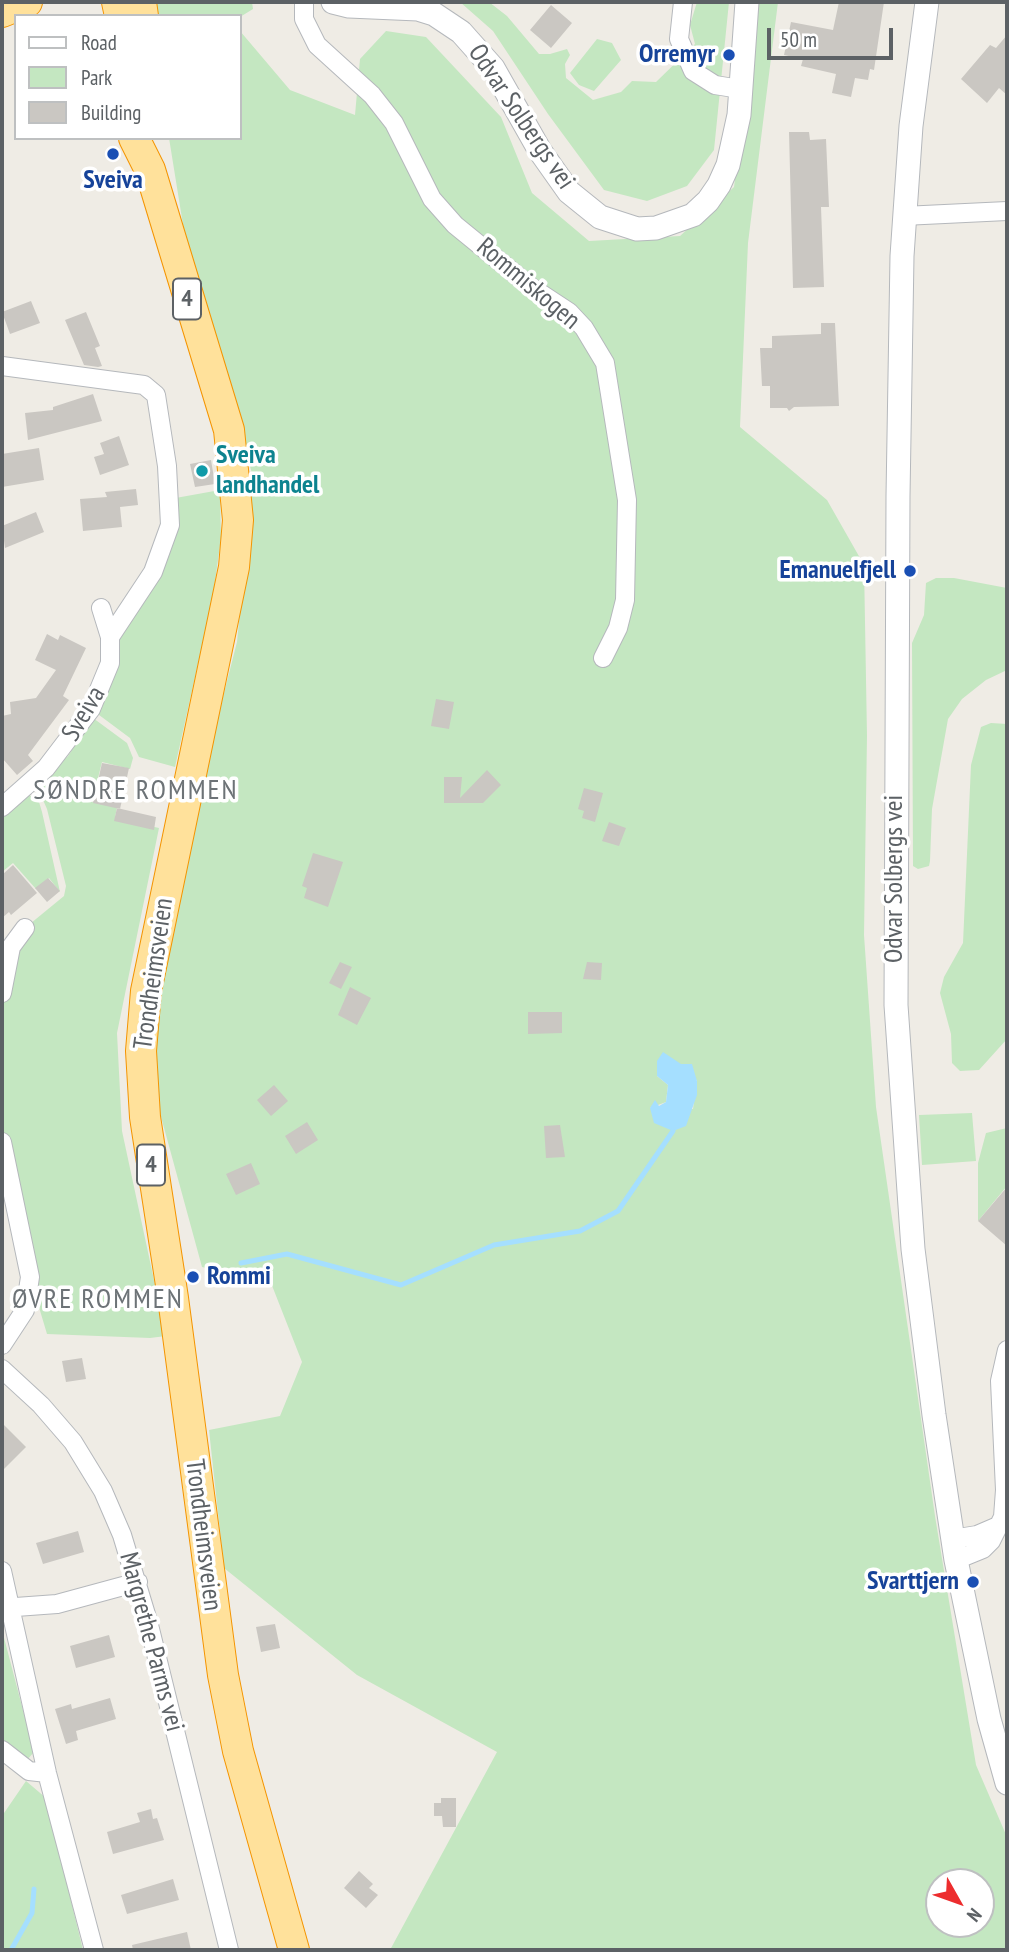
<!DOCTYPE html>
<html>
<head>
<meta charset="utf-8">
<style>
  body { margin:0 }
  #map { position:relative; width:1009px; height:1952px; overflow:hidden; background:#efece5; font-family:"PT Sans Narrow",sans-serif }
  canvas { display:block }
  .frame { position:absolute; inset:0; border:4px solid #5c6165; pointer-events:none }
  .legend { position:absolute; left:14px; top:14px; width:228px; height:126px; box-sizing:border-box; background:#fff; border:2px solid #bec0c1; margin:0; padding:9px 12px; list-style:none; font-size:21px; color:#5c6165 }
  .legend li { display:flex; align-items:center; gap:14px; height:35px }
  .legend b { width:35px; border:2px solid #bec0c1 }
  .north { position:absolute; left:925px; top:1868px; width:70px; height:70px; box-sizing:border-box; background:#fff; border:2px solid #bec0c1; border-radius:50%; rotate:130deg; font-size:19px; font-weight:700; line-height:28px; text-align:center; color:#5c6165 }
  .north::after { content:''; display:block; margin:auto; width:24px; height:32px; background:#ed2d2e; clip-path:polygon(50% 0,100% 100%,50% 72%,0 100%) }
  .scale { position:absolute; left:767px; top:28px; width:126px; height:32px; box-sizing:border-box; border:4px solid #5c6165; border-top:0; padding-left:9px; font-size:21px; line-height:24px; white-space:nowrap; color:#5c6165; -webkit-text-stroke:5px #fff; paint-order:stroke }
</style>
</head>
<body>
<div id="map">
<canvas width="1009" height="1952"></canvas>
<div class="frame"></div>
<ul class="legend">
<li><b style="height:9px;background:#fff"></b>Road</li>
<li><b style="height:19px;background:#c4e7c1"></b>Park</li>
<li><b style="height:19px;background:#cac7c2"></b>Building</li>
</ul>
<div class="north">N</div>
<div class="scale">50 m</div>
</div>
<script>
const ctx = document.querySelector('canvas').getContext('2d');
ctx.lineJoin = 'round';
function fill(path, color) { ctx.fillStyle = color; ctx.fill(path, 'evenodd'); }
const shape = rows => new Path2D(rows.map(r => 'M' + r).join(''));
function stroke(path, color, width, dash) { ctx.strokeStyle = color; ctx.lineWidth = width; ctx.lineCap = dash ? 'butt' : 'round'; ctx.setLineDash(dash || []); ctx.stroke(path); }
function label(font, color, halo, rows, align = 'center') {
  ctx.font = font + ' "PT Sans Narrow",sans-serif'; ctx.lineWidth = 7; ctx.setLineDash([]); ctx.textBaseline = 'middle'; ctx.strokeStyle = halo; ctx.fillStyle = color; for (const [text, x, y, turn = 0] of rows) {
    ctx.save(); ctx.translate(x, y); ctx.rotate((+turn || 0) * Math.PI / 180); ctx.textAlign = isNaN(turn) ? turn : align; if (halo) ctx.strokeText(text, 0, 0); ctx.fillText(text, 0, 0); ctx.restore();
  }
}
const green = shape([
  [151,2,252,2,253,9,240,17,150,16],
  [460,2,489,2,507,16,539,54,550,54,567,49,570,55,565,64,566,78,593,100,621,92,632,81,656,82,695,44,690,25,697,2,729,2,714,150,687,186,647,201,604,190,548,114,493,31],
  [758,2,778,2,748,243,740,427,827,500,864,565,867,736,864,935,876,1107,935,1516,976,1765,1007,1837,1007,1950,390,1950,497,1752,357,1675,224,1568,209,1430,280,1416,302,1362,271,1283,202,1267,148,1069,180,865,237,642,253,477,184,231,169,138,240,138,240,31,290,90,355,115,360,59,386,31,426,37,501,117,532,193,589,241,680,236,734,187],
  [657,1076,697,1080,693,1109,650,1108,666,1102,668,1085],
  [939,1882,981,1882,981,1924,939,1924],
  [597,39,612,43,621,60,594,91,579,85,570,73],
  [220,490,221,538,213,596,175,767,139,757,130,738,91,709,111,650,142,591,170,499],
  [936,578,954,578,1007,588,1007,670,986,680,962,699,948,719,932,809,930,861,929,866,918,869,913,866,912,643,924,615,926,583],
  [93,718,127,743,133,758,130,769,102,762,92,802,117,807,115,818,159,828,117,1033,122,1131,166,1336,150,1338,47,1334,30,1277,2,1140,2,993,25,928,64,896,66,886,47,809,36,784,68,756],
  [991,723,1007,724,1007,1039,979,1070,960,1071,952,1063,951,1034,940,993,944,977,963,943,971,765,981,727],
  [29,795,39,802,42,812,60,892,49,878,36,889,13,863,2,872,2,817],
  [972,1113,976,1161,922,1165,919,1115],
  [1007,1128,1007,1186,978,1221,978,1163,986,1133],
  [2,1630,34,1752,27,1760,2,1740],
  [26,1781,46,1798,83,1950,2,1950,2,1816]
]);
const water = shape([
  [663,1052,681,1064,692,1064,697,1081,697,1095,686,1126,673,1131,654,1123,650,1108,655,1100,659,1106,666,1102,668,1085,657,1076,657,1061]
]);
const stream = shape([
  [241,1263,287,1254,401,1285,494,1245,580,1231,618,1211,673,1131],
  [11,1950,32,1913,34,1889]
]);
const building = shape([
  [839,2,884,2,874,70,870,69,868,80,855,78,851,97,832,93,836,74,801,66,803,59,784,55,791,22,833,30],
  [551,5,572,23,551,48,530,30],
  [1007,35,1007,95,999,88,987,103,961,79,990,45,996,48],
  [789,132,809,132,810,140,826,139,829,207,821,207,824,287,793,288],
  [31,301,40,323,10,334,2,312],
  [86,312,100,346,95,348,102,366,98,367,84,365,65,320],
  [821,323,835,323,839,406,794,407,789,411,787,408,770,408,770,386,762,386,760,348,772,348,772,336,821,334],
  [93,394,102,421,28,440,25,413,53,410,53,407],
  [119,436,129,465,100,475,94,457,104,454,100,443],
  [39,448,44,480,2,487,2,454],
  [211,460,215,484,195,487,190,464],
  [136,489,138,505,120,507,122,527,83,531,80,499,107,497,105,492],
  [36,512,44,532,5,548,2,526],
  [47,634,58,640,60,635,86,648,63,696,69,700,28,755,33,761,17,775,2,758,2,716,11,714,10,702,36,698,56,670,35,660],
  [436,699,454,702,449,729,431,726],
  [102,763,129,768,120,809,93,803],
  [487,770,501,785,483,803,444,803,444,777,462,777,460,798],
  [584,788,603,793,595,822,582,818,584,811,578,809],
  [117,808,156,817,154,830,114,821],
  [609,822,626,828,619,846,602,841],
  [313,853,343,862,328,907,304,898,307,888,302,886],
  [13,865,37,893,11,915,9,912,2,918,2,875],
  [48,878,60,891,47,902,35,888],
  [340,962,352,967,341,989,329,983],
  [587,962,602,963,601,980,583,979],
  [350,987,371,998,357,1025,338,1015],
  [528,1012,562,1012,562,1033,528,1034],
  [274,1085,288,1101,271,1116,257,1100],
  [307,1122,318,1140,296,1154,285,1136],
  [560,1125,565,1157,546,1158,544,1126],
  [251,1163,260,1184,236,1195,226,1174],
  [1007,1187,1007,1246,978,1221],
  [82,1358,86,1379,66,1382,62,1361],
  [2,1423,26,1447,2,1471],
  [78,1531,84,1552,43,1564,36,1543],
  [275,1624,280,1648,261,1652,256,1627],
  [109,1635,115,1657,76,1668,70,1646],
  [110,1698,116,1719,76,1731,78,1740,66,1744,55,1709,71,1704,72,1709],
  [441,1798,456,1798,456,1827,443,1827,442,1816,434,1816,434,1803,441,1803],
  [151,1809,153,1819,157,1818,164,1840,113,1854,107,1832,140,1822,137,1813],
  [359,1871,373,1884,369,1888,378,1895,366,1908,344,1888],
  [173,1879,179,1900,127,1914,121,1895],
  [187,1932,191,1950,133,1950,132,1945]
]);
const minor = shape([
  [304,2,304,19,317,45,372,95,394,123,432,199,455,225,531,287,569,312,584,328,605,363,627,500,625,600,618,628,603,658],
  [683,2,679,39,693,71,715,85,740,89],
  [903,216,1007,211],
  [2,366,144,385,156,395,167,466,170,525,153,572,110,637],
  [2,807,46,768,91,709,110,663,110,637,101,608],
  [2,993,11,947,25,928],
  [2,1142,30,1277,25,1310,2,1345],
  [2,1369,41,1405,73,1442,103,1491,122,1535,148,1621,229,1950],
  [952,1539,977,1535,998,1526],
  [956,1560,983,1549,991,1541,1003,1517,1005,1490,1000,1381,1007,1350],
  [2,1571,47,1773,94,1950],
  [2,1608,57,1604,138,1582],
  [2,1750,29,1771,47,1773]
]);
const tertiary = shape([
  [333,2,349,6,418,9,434,14,461,32,493,68,540,151,569,192,600,217,637,229,656,228,693,215,708,201,719,185,728,165,739,115,747,2],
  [927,2,911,126,902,256,898,496,896,1005,913,1249,934,1415,956,1560,989,1719,1007,1783]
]);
const trunk = shape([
  [117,2,120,16],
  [141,2,143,16],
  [2,12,27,2],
  [134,138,150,170,229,430,238,520,234,567,146,991,141,1051,145,1117,173,1298,223,1675,238,1751,294,1950]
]);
const markers = [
  [729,55,7,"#1a4fb4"],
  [113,154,7,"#1a4fb4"],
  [202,471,7,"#0f9aa8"],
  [910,571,7,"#1a4fb4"],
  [193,1277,7,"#1a4fb4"],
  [973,1582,7,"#1a4fb4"]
];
const shields = [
  [187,299,28],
  [151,1165,28]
];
const shieldNames = [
  ["4",187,299],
  ["4",151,1165]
];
const transitNames = [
  ["Orremyr",715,55],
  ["Sveiva",113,181,"center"],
  ["Emanuelfjell",896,571],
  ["Rommi",207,1277,"left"],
  ["Svarttjern",959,1582]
];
const streetNames = [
  ["Odvar Solbergs vei",521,117,56],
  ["Rommiskogen",528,284,40],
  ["Sveiva",84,714,-59],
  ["Odvar Solbergs vei",895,879,-90],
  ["Trondheimsveien",154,974,-82],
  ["Trondheimsveien",203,1535,83],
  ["Margrethe Parms vei",151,1642,75]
];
const cultureNames = [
  ["Sveiva",216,456],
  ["landhandel",216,486]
];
const neighbourhoodNames = [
  ["SØNDRE ROMMEN",136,791],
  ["ØVRE ROMMEN",98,1300]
];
fill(green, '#c4e7c1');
fill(water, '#a5dfff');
stroke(stream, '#a5dfff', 5);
fill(building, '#cac7c2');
stroke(minor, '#b5b8bc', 20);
stroke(tertiary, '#b5b8bc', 25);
stroke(trunk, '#f49400', 32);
stroke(minor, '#fff', 18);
stroke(tertiary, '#fff', 23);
stroke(trunk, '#ffe19b', 30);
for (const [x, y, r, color] of markers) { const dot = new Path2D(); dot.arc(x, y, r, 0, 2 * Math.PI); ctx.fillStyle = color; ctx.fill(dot); stroke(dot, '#fff', 2.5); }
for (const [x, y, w] of shields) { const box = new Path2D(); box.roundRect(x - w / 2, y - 20.5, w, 41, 5); ctx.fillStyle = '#fff'; ctx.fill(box); stroke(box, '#5c6165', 2); }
label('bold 24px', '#5c6165', null, shieldNames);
label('bold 26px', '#164399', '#fff', transitNames, 'right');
label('26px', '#5c6165', '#fff', streetNames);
label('bold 26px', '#0d838f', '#fff', cultureNames, 'left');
ctx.letterSpacing = '2px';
label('28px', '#6d7377', '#fff', neighbourhoodNames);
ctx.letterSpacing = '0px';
</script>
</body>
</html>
